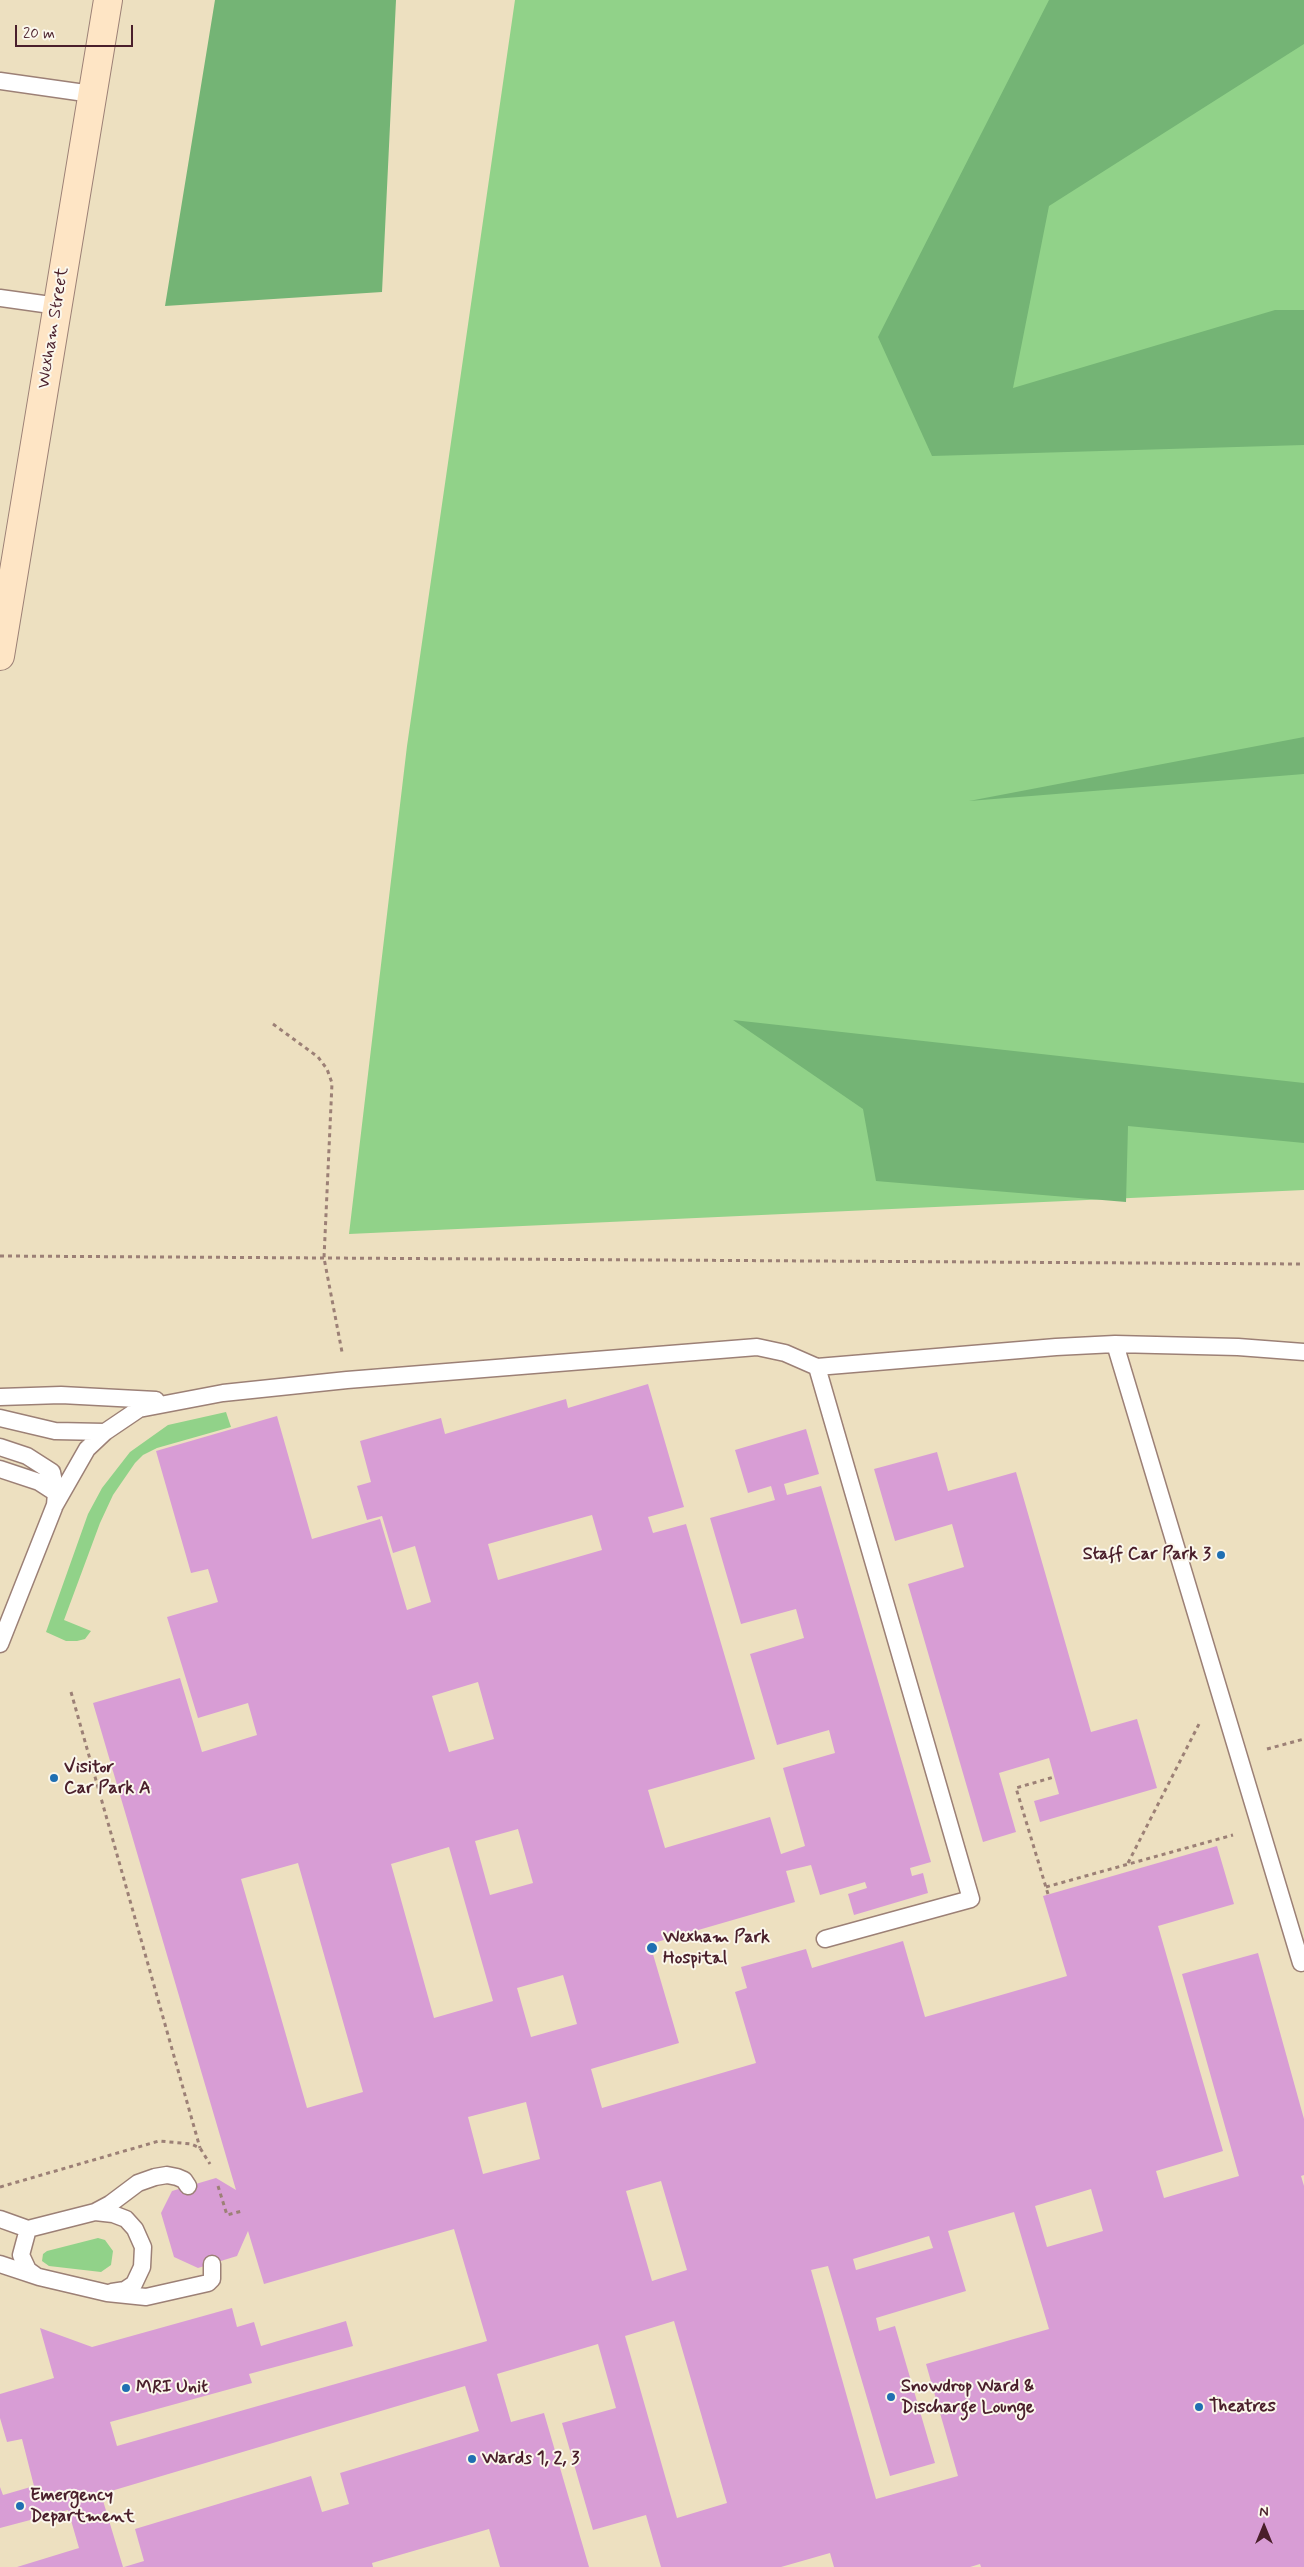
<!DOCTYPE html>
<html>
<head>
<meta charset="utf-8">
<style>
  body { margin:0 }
  #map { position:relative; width:1304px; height:2567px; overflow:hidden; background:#ede0c0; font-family:Mynerve,sans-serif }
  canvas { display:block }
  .north { position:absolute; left:1239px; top:2502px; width:50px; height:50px; -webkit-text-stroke:4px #fbf7ec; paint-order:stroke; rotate:0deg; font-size:14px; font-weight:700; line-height:20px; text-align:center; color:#4a1f2b }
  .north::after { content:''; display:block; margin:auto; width:18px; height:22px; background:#4a1f2b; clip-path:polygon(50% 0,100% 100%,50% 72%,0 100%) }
  .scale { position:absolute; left:15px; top:25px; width:118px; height:22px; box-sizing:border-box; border:2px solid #4a1f2b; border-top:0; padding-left:6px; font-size:15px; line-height:18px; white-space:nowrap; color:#4a1f2b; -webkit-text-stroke:4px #fbf7ec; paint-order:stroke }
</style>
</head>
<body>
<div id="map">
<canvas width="1304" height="2567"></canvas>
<div class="north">N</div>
<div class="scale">20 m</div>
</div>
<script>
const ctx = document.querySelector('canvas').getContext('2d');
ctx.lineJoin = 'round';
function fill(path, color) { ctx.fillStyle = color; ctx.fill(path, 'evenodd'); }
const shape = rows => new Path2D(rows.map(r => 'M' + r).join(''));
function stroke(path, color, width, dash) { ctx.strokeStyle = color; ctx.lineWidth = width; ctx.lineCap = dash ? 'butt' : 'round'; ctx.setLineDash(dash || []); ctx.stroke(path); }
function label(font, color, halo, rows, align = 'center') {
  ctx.font = font + ' Mynerve,sans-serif'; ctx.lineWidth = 4; ctx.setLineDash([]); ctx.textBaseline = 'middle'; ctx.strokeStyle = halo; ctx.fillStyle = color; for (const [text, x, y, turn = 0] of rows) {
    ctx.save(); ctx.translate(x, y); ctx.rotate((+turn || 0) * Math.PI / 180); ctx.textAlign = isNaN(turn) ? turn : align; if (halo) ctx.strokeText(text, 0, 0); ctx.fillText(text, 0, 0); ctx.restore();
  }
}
const green = shape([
  [515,0,1304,0,1304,1190,349,1234,407,746],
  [226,1412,231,1427,157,1448,143,1455,135,1463,113,1495,100,1523,64,1620,91,1631,85,1639,77,1641,66,1641,46,1632,88,1514,102,1488,130,1452,168,1425],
  [98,2238,105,2240,113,2251,111,2265,101,2272,49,2266,42,2261,43,2254,47,2251]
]);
const forest = shape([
  [215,0,396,0,382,292,165,306],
  [1049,0,1304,0,1304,44,1049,206,1013,388,1275,310,1304,310,1304,445,932,456,878,337],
  [1304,737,1304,774,969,801],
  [733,1020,1304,1083,1304,1143,1128,1126,1126,1202,876,1181,863,1109]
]);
const building = shape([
  [648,1384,684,1507,648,1517,653,1533,686,1524,755,1759,648,1790,665,1848,770,1817,781,1854,805,1846,783,1768,835,1753,829,1730,777,1745,750,1654,804,1638,796,1609,741,1624,710,1518,775,1500,771,1486,748,1493,735,1450,806,1429,819,1474,784,1484,787,1495,821,1486,931,1862,910,1868,912,1876,923,1873,928,1893,854,1915,848,1894,867,1888,865,1882,820,1895,811,1865,786,1871,795,1902,650,1944,679,2043,591,2069,602,2108,756,2063,735,1992,747,1988,741,1967,806,1949,812,1968,903,1941,925,2017,1067,1976,1043,1896,1217,1846,1234,1904,1158,1926,1223,2151,1156,2171,1164,2198,1239,2176,1182,1974,1258,1953,1304,2119,1304,2175,1301,2176,1304,2186,1304,2567,981,2567,980,2564,970,2567,834,2567,830,2553,781,2567,661,2567,646,2515,593,2530,562,2423,616,2408,598,2344,497,2374,511,2422,544,2413,589,2567,500,2567,489,2529,372,2563,373,2567,124,2567,144,2561,135,2529,311,2476,322,2512,349,2504,340,2473,479,2431,465,2386,101,2494,123,2567,17,2567,79,2548,68,2510,0,2528,0,2487,3,2495,34,2486,22,2439,7,2442,0,2418,0,2394,54,2378,40,2328,92,2347,232,2308,237,2327,254,2322,261,2346,346,2321,353,2346,249,2374,252,2383,110,2422,117,2446,487,2341,454,2229,264,2284,248,2231,237,2256,198,2268,174,2257,161,2213,172,2191,216,2178,236,2190,93,1703,180,1678,202,1752,257,1735,248,1703,198,1718,167,1617,218,1602,208,1569,191,1573,156,1451,277,1416,312,1539,380,1519,407,1610,431,1602,415,1546,393,1553,382,1516,367,1520,357,1486,371,1482,360,1441,441,1418,445,1434,566,1399,568,1408],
  [592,1515,602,1550,498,1580,488,1544],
  [478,1682,494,1739,449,1752,432,1696],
  [518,1829,533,1883,490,1895,475,1841],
  [449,1847,493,2001,434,2018,391,1864],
  [298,1863,363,2092,307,2108,241,1879],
  [563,1975,577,2024,531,2037,517,1988],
  [526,2102,540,2159,483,2174,468,2117],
  [661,2181,687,2270,652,2281,626,2191],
  [1091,2189,1103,2231,1047,2247,1035,2206],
  [1014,2212,1049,2329,926,2364,958,2476,876,2499,811,2270,828,2266,890,2476,935,2463,895,2326,879,2331,876,2318,966,2291,948,2231],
  [929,2236,933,2248,856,2270,853,2259],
  [674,2321,727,2503,677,2518,625,2336],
  [937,1452,948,1491,1016,1472,1091,1732,1137,1719,1157,1788,1040,1822,1034,1801,1059,1794,1049,1758,999,1773,1016,1832,983,1842,908,1584,964,1567,952,1524,895,1541,874,1469]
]);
const path = shape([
  [273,1024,318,1057,327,1069,332,1083,324,1258,342,1352],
  [0,1256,1304,1264],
  [71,1692,200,2148],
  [1267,1749,1304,1739],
  [1128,1863,1199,1724],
  [1046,1887,1233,1835],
  [1048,1894,1016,1788,1054,1777],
  [218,2186,227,2215,242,2211],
  [0,2187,159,2141,191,2144,200,2148,210,2164]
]);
const lane = shape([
  [0,81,92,94],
  [0,298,58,306],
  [1115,1344,1301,1963,1304,1962],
  [817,1367,1056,1347,1115,1344,1238,1347,1304,1352],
  [0,1397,61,1395,156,1400],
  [0,1418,55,1431,105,1432],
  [0,1447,27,1456,52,1472,56,1493,55,1505],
  [0,1469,39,1482,56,1493],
  [0,1644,55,1505,87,1449,105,1432,139,1409,223,1393,347,1380,757,1347,785,1353,817,1367,971,1899,825,1939],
  [95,2212,113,2214,126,2219,135,2229,143,2247,142,2267,134,2284,125,2290,112,2292],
  [0,2219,28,2229,95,2212,110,2204,138,2183,155,2177,167,2175,177,2177,184,2180,188,2186],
  [28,2229,21,2255,28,2270,35,2275],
  [0,2264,39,2277,107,2293,146,2297,208,2283,212,2279,212,2264]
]);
const secondary = shape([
  [0,656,108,0]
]);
const markers = [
  [1221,1555,5,"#1f6fb2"],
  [54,1778,5,"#1f6fb2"],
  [652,1948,6,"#1f6fb2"],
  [126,2388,5,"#1f6fb2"],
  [891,2397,5,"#1f6fb2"],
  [1199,2407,5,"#1f6fb2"],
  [472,2459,5,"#1f6fb2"],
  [20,2506,5,"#1f6fb2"]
];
const streetNames = [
  ["Wexham Street",54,328,-81]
];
const poiNames = [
  ["Staff Car Park 3",1211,1555,"right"],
  ["Visitor",64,1768],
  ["Car Park A",64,1789],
  ["Wexham Park",663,1938],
  ["Hospital",663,1959],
  ["Snowdrop Ward &",901,2387],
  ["Discharge Lounge",901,2408],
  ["MRI Unit",136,2388],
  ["Theatres",1209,2407],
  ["Wards 1, 2, 3",482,2459],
  ["Emergency",30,2496],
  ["Department",30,2517]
];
fill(green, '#91d289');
fill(forest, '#74b475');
fill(building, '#d89dd5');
stroke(lane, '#9c8076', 19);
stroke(secondary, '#9c8076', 30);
stroke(path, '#9c8076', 3, [4, 4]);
stroke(lane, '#fff', 16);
stroke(secondary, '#fee5c5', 28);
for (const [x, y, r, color] of markers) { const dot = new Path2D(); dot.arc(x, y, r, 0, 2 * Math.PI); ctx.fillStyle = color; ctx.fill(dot); stroke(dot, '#fbf7ec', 2); }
label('18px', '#4a1f2b', '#fbf7ec', streetNames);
label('bold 18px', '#4a1f2b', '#fbf7ec', poiNames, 'left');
</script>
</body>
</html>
